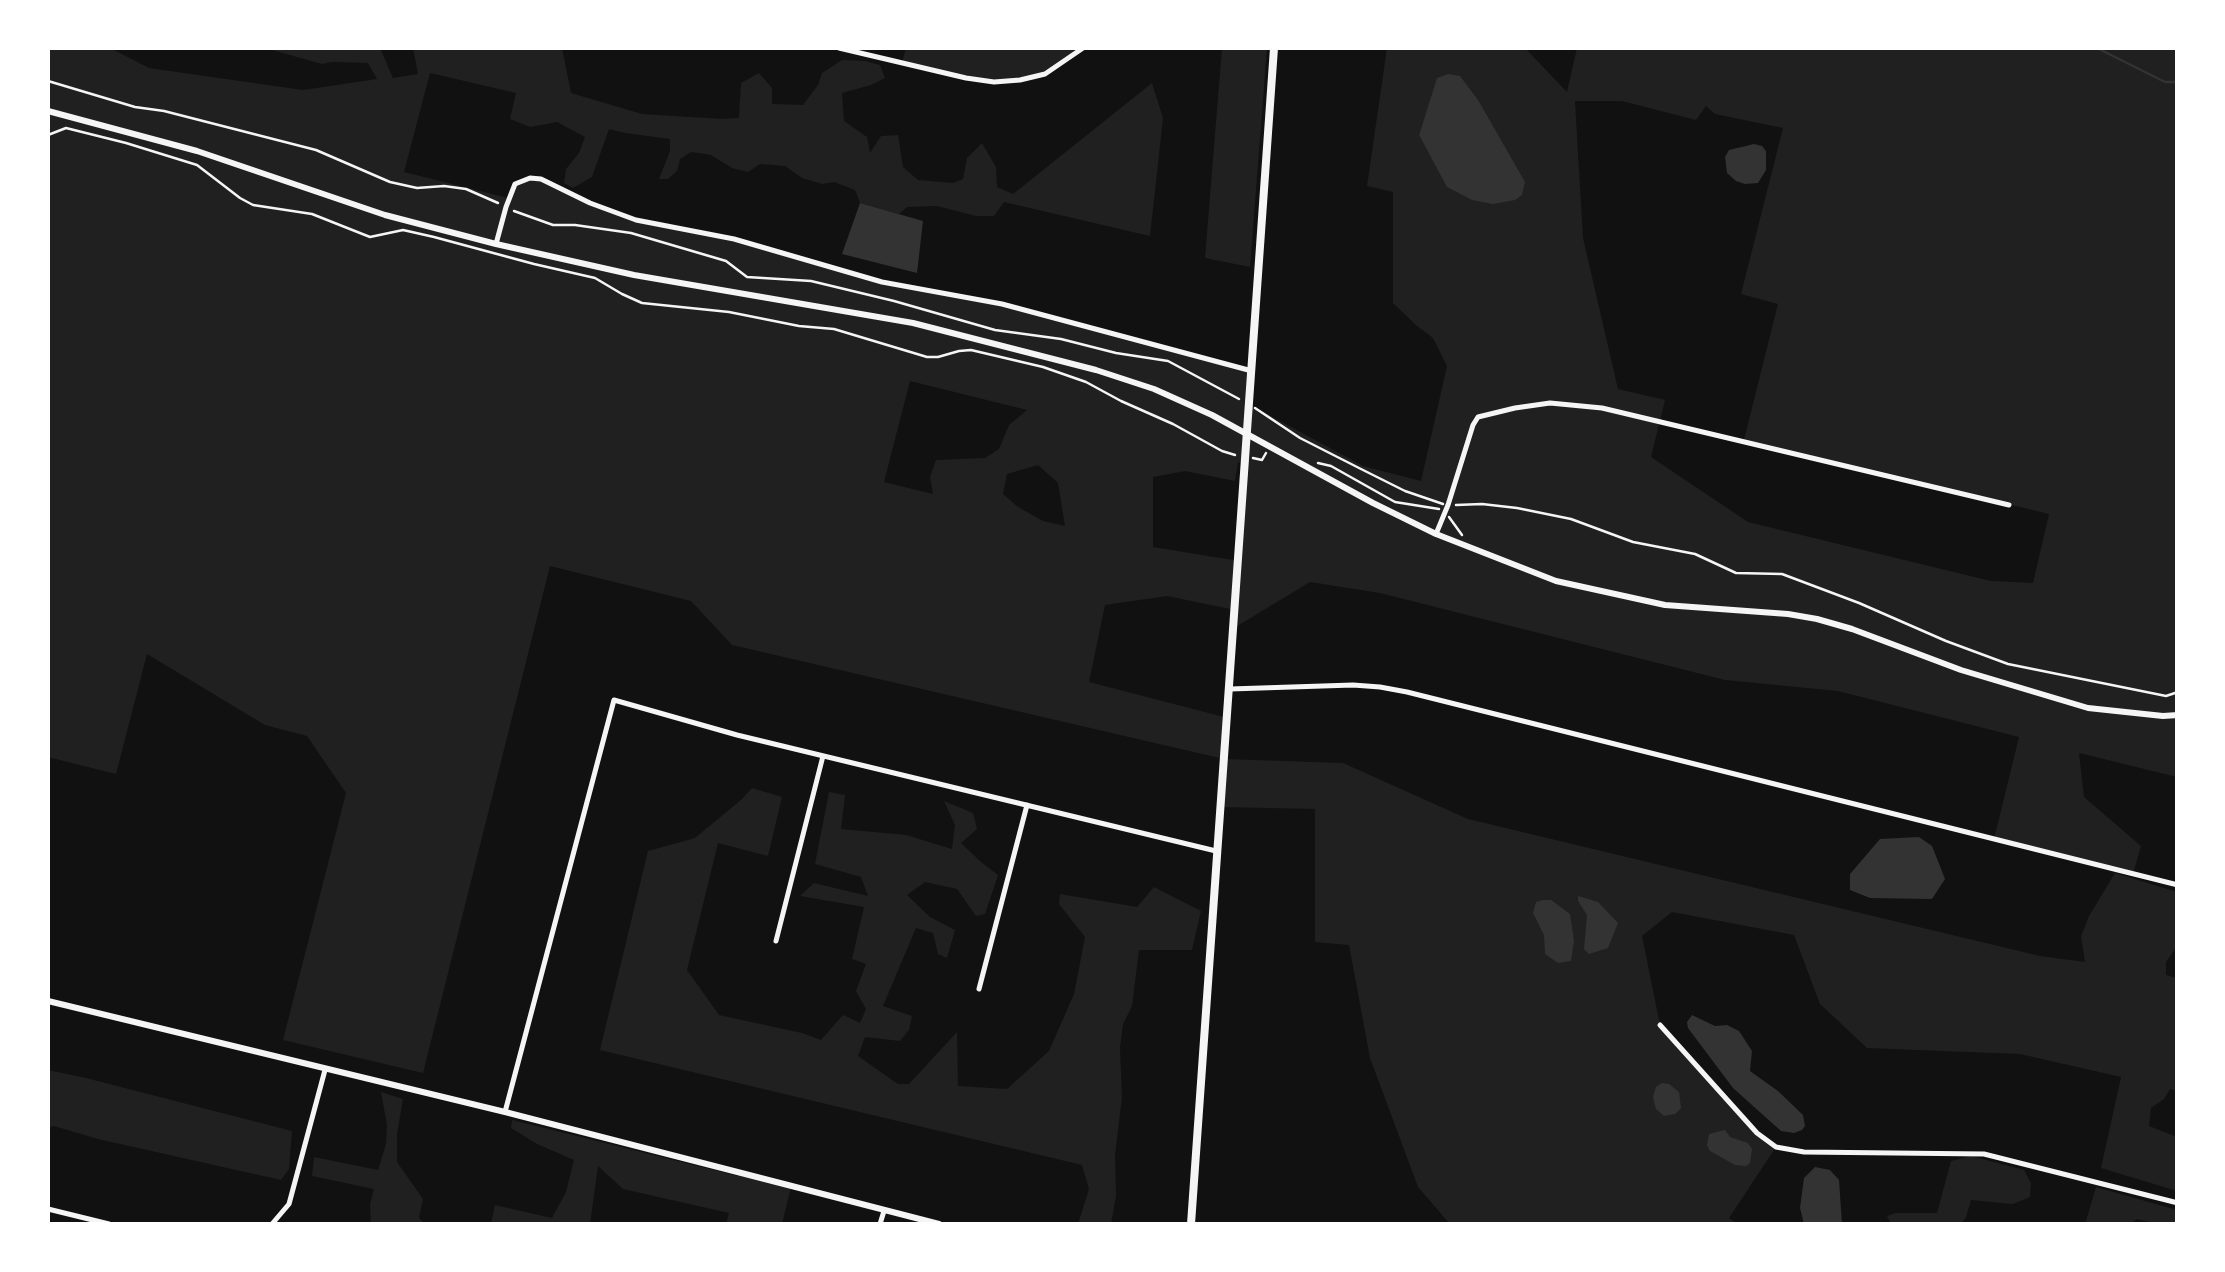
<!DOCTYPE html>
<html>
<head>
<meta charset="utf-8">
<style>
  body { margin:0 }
  #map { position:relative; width:2225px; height:1272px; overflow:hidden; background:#111; font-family:Roboto,sans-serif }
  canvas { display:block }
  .frame { position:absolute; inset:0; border:50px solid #fff; pointer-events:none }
</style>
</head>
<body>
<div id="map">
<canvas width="2225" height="1272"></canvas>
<div class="frame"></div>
</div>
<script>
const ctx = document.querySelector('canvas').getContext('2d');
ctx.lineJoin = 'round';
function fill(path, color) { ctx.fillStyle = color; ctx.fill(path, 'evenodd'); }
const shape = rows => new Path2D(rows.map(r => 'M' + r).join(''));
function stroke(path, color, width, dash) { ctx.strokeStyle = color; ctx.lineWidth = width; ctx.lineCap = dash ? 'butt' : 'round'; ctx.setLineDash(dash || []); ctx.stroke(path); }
const green = shape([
  [48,48,110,48,149,68,303,90,377,79,368,63,332,62,322,64,265,48,380,48,393,78,418,74,413,48,562,48,571,93,642,114,722,119,739,118,741,83,759,73,772,88,772,104,803,105,818,85,822,73,842,60,865,61,880,65,885,78,871,85,842,93,844,121,867,137,870,153,881,136,898,135,903,167,918,180,953,183,963,179,967,158,982,143,996,167,997,187,1013,194,1152,83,1163,118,1150,236,1004,202,994,216,976,216,937,206,907,207,899,214,860,203,855,190,834,182,822,184,802,178,785,166,760,164,748,172,732,168,711,155,691,152,680,159,677,171,668,179,659,179,670,151,670,139,625,133,609,129,592,177,573,188,564,183,566,169,579,153,585,137,557,122,530,127,510,119,516,93,430,73,404,172,508,198,515,184,530,178,541,179,611,212,695,231,882,282,973,298,1252,371,1250,403,1256,408,1363,466,1421,481,1447,366,1433,338,1417,326,1393,303,1393,192,1367,186,1387,48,1525,48,1567,92,1577,48,2177,48,2177,777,2079,753,2084,797,2141,846,2133,874,1994,839,2019,737,1838,691,1725,680,1380,593,1310,582,1234,628,1235,610,1167,596,1105,605,1089,682,1228,718,1225,759,1343,763,1468,819,2040,956,2085,962,2081,936,2089,916,2115,873,2177,892,2177,946,2166,962,2166,975,2177,978,2177,1091,2170,1089,2164,1099,2151,1108,2149,1126,2177,1137,2177,1191,2101,1168,2121,1077,2020,1054,1867,1048,1820,1004,1794,935,1672,912,1642,936,1660,1025,1757,1133,1776,1147,1729,1218,1738,1224,1450,1224,1418,1187,1370,1058,1349,945,1315,942,1315,809,1221,807,1224,759,732,645,691,601,550,566,423,1073,283,1040,346,793,307,736,265,725,147,654,116,774,48,757],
  [1448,74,1447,186,1419,135,1437,79],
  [1575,101,1622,101,1696,120,1706,106,1715,114,1783,128,1741,294,1778,304,1744,440,2049,514,2033,583,1991,581,1748,522,1651,457,1665,400,1618,389,1583,238],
  [910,381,1027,410,1009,425,999,449,985,458,936,460,930,477,933,494,884,482],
  [1238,462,1245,463,1239,561,1153,547,1153,477,1185,471,1235,481],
  [1038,465,1058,483,1065,526,1043,521,1018,507,1003,494,1007,474],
  [906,48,1083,48,1045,74,994,82,902,63],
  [1222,48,1267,48,1250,267,1205,258],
  [752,788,782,797,768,856,718,843,687,970,719,1015,802,1033,821,1040,843,1015,860,1023,866,1009,856,991,866,964,852,959,864,907,800,896,814,883,868,896,861,877,815,864,829,792,845,795,841,829,906,835,952,849,955,825,944,801,973,813,977,829,961,843,981,862,998,875,985,914,976,916,957,889,925,882,907,895,930,917,955,930,947,958,938,954,933,933,916,928,883,1006,912,1016,909,1030,900,1041,865,1037,858,1056,898,1084,909,1084,957,1032,958,1086,1007,1089,1049,1051,1074,994,1085,937,1059,904,1060,894,1137,907,1154,887,1201,911,1192,950,1139,950,1132,1006,1123,1024,1120,1048,1122,1097,1115,1155,1116,1196,1111,1224,1078,1224,1089,1189,1082,1165,600,1050,648,851,695,838,742,799],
  [48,1070,86,1078,292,1131,289,1169,281,1180,98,1139,54,1126,48,1128],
  [381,1092,403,1099,397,1134,397,1162,423,1199,419,1218,425,1224,371,1224,370,1204,374,1189,312,1176,314,1157,378,1170,386,1144,387,1125],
  [512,1120,738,1176,739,1173,791,1187,782,1224,726,1224,729,1213,623,1189,598,1166,590,1224,491,1224,495,1205,552,1218,566,1192,574,1160,537,1144,511,1128],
  [1971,1156,2024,1170,2031,1183,2030,1197,2013,1204,1971,1200,1966,1217,1961,1224,1891,1224,1887,1216,1895,1213,1937,1213,1951,1161],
  [2096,1187,2177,1210,2177,1224,2158,1224,2137,1219,2130,1224,2085,1224]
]);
const water = shape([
  [1448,74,1460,76,1478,100,1525,182,1522,195,1515,200,1493,204,1472,200,1447,187,1419,135,1437,78],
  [1754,144,1762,146,1766,151,1766,170,1758,183,1745,184,1736,181,1727,173,1725,157,1729,150],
  [860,203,923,221,917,273,842,254],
  [1919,837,1932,846,1945,879,1932,899,1870,898,1850,890,1850,874,1880,839],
  [1578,896,1598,902,1618,923,1608,948,1589,954,1584,949,1587,915,1578,901],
  [1543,900,1551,900,1570,914,1574,941,1571,961,1558,963,1545,954,1544,935,1533,913,1536,902],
  [1692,1015,1715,1026,1727,1025,1739,1031,1752,1051,1750,1071,1778,1091,1803,1115,1805,1126,1802,1130,1794,1133,1781,1131,1733,1088,1688,1028,1687,1022],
  [1662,1083,1669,1084,1679,1092,1681,1108,1675,1114,1664,1116,1656,1109,1653,1097,1656,1087],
  [1725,1130,1730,1137,1748,1143,1752,1149,1750,1163,1746,1166,1735,1165,1710,1151,1707,1145,1709,1134],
  [1815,1167,1830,1170,1839,1180,1842,1224,1804,1224,1800,1208,1804,1178]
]);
const stream = shape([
  [2097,48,2165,82,2178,82]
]);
const path = shape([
  [48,81,135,107,164,111,316,150,390,182,417,188,444,186,466,189,498,203],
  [48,135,66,128,126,143,197,165,240,198,253,205,312,214,370,237,403,230,434,237,534,264,595,278,622,294,642,303,729,312,799,326,834,329,927,357,938,357,959,351,971,350,1043,367,1086,382,1121,401,1173,424,1222,451,1235,455],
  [514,211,553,225,575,225,631,233,726,261,747,277,811,281,894,301,995,330,1061,339,1116,353,1168,361,1239,399],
  [1255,408,1300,438,1359,468,1405,491,1443,504],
  [1253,458,1262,460,1266,453],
  [1318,463,1331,466,1395,502,1439,509],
  [1456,505,1482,504,1517,508,1571,519,1633,542,1695,554,1736,573,1782,574,1859,603,1946,641,2008,664,2166,696,2178,692],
  [1449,517,1462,535]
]);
const minor = shape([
  [839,48,966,78,994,82,1020,80,1045,74,1083,48],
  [496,244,506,207,515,184,530,178,541,179,590,203,636,220,734,239,882,282,1002,304,1252,371],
  [1436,534,1448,505,1473,425,1478,417,1515,408,1550,403,1602,408,2009,505],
  [1230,689,1353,685,1380,687,1407,692,2178,885],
  [776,941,823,756],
  [979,989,1027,805],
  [1660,1025,1757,1133,1776,1147,1804,1152,1984,1154,2178,1203],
  [505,1112,614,700,737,735,1216,851],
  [48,1209,109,1224],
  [272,1224,289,1204,325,1070],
  [880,1224,884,1211]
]);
const tertiary = shape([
  [48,111,197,151,385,215,496,244,634,275,913,323,1096,370,1154,389,1212,415,1373,503,1436,534,1556,581,1665,605,1788,614,1817,619,1852,629,1961,670,2088,708,2163,716,2178,715]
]);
const secondary = shape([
  [48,1001,505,1112,939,1224]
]);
const primary = shape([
  [1191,1224,1274,48]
]);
fill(green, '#202020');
fill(water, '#333');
stroke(stream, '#333', 2.5);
stroke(path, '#f5f5f5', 2.5);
stroke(minor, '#f5f5f5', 5);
stroke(tertiary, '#f5f5f5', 6);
stroke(secondary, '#f5f5f5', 6);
stroke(primary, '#f5f5f5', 8);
</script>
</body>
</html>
